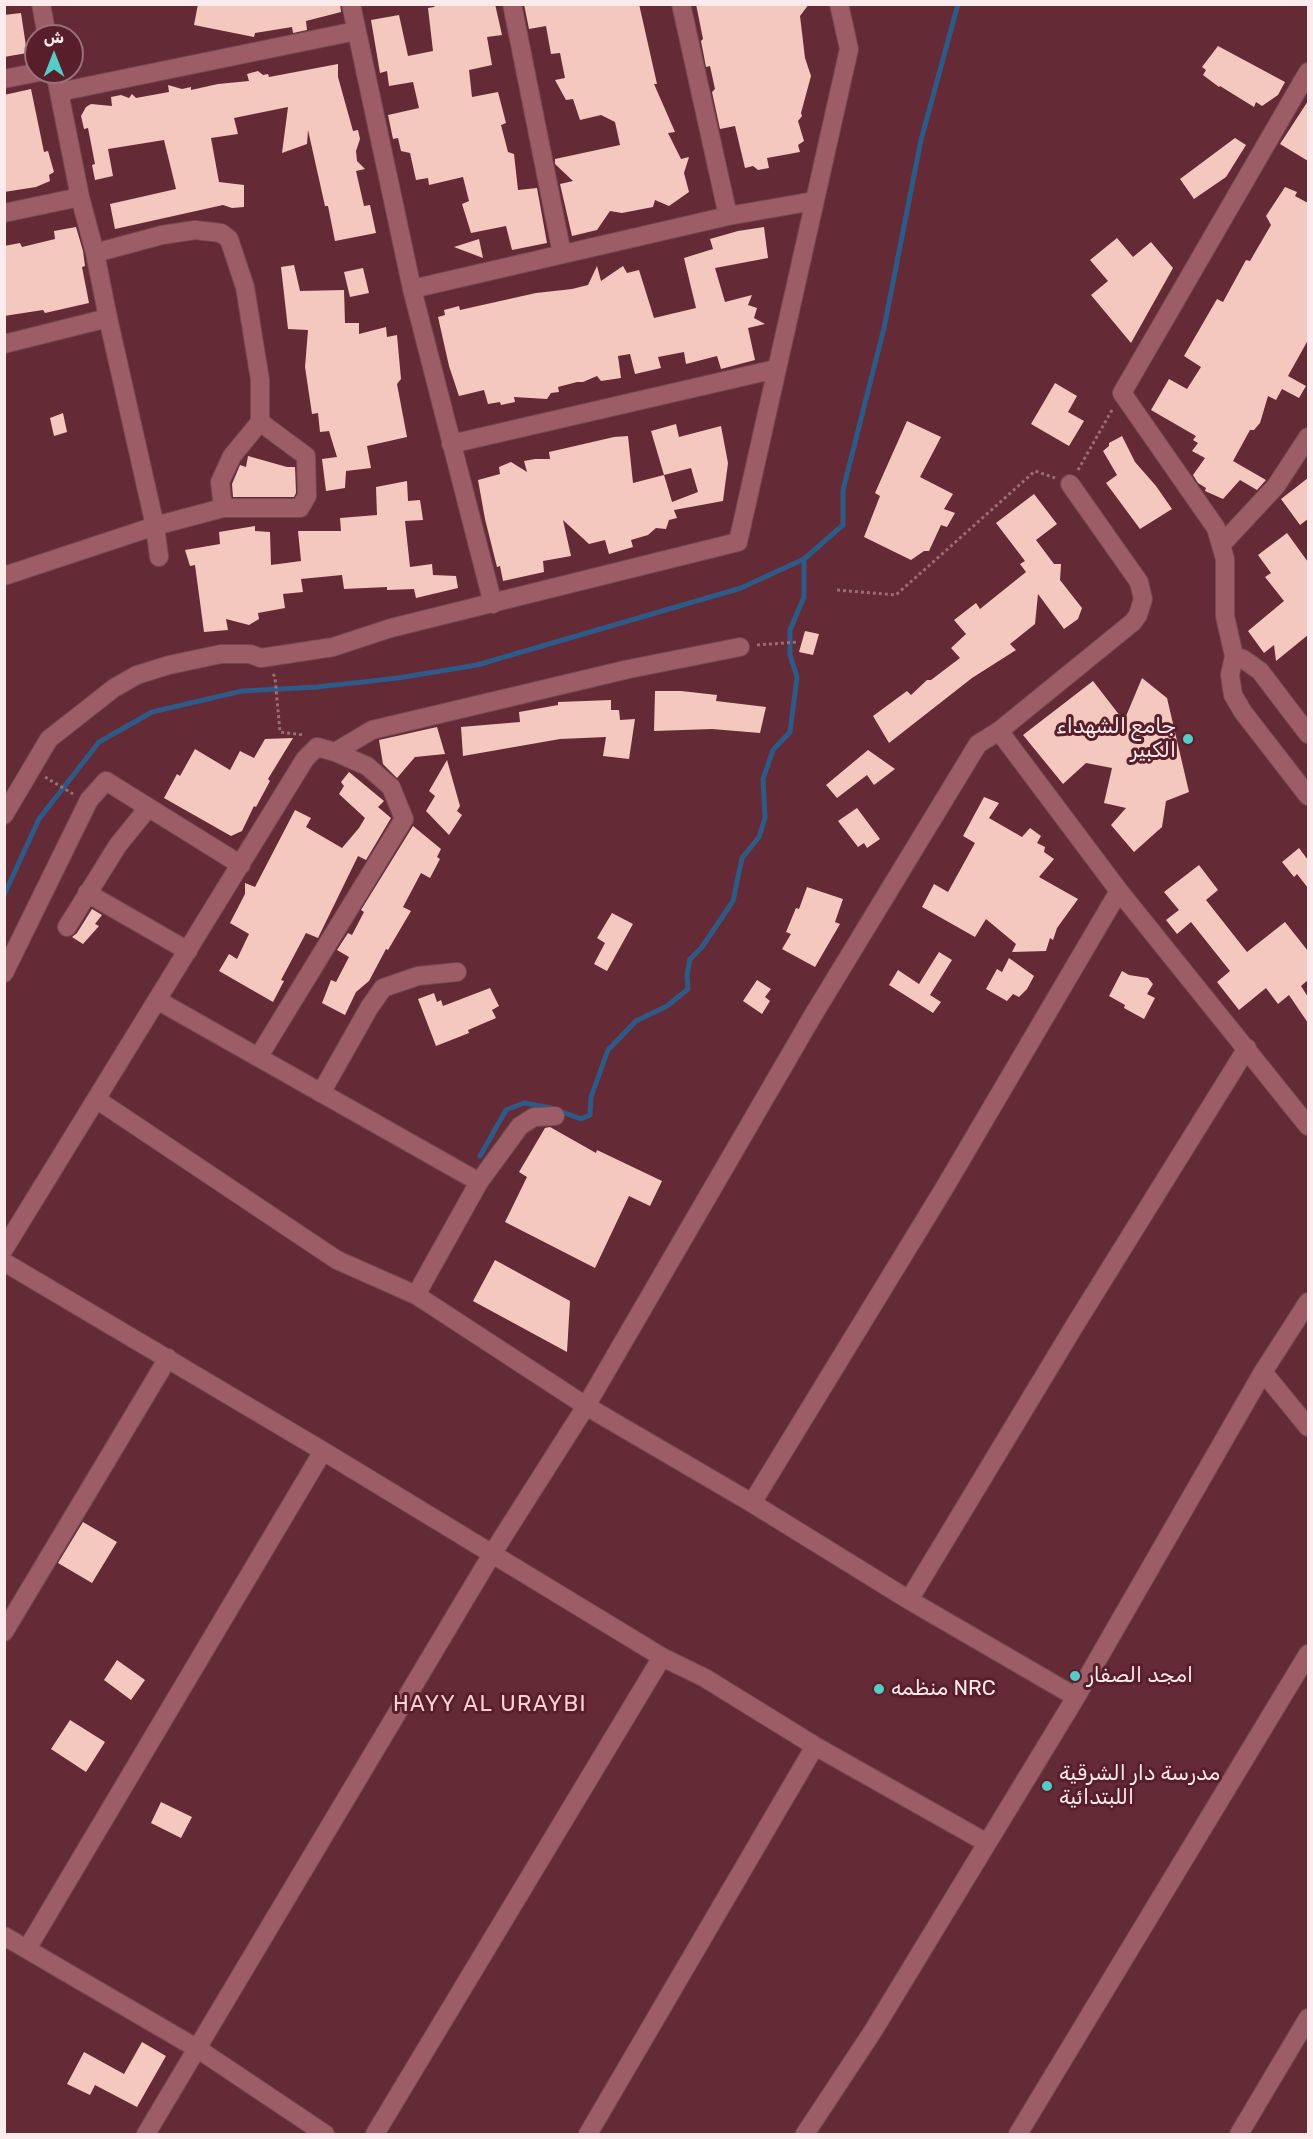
<!DOCTYPE html>
<html>
<head>
<meta charset="utf-8">
<style>
  body { margin:0 }
  #map { position:relative; width:1313px; height:2139px; overflow:hidden; background:#642a35; font-family:Rubik,"Noto Sans Arabic",sans-serif }
  canvas { display:block }
  .frame { position:absolute; inset:0; border:6px solid #fbebed; pointer-events:none }
  .north { position:absolute; left:24px; top:24px; width:60px; height:60px; box-sizing:border-box; background:#581f2a; border:2px solid #997178; border-radius:50%; rotate:0deg; font-size:16px; font-weight:700; line-height:24px; text-align:center; color:#fbebed }
  .north::after { content:''; display:block; margin:auto; width:21px; height:27px; background:#54cdc8; clip-path:polygon(50% 0,100% 100%,50% 72%,0 100%) }
</style>
</head>
<body>
<div id="map">
<canvas width="1313" height="2139"></canvas>
<div class="frame"></div>
<div class="north">ش</div>
</div>
<script>
const ctx = document.querySelector('canvas').getContext('2d');
ctx.lineJoin = 'round';
const shape = rows => new Path2D(rows.map(r => 'M' + r).join(''));
function stroke(path, color, width, dash) { ctx.strokeStyle = color; ctx.lineWidth = width; ctx.lineCap = dash ? 'butt' : 'round'; ctx.setLineDash(dash || []); ctx.stroke(path); }
function fill(path, color) { ctx.fillStyle = color; ctx.fill(path, 'evenodd'); }
function label(font, color, halo, rows, align = 'center') {
  ctx.font = font + ' Rubik,"Noto Sans Arabic",sans-serif'; ctx.lineWidth = 6; ctx.setLineDash([]); ctx.textBaseline = 'middle'; ctx.strokeStyle = halo; ctx.fillStyle = color; for (const [text, x, y, turn = 0] of rows) {
    ctx.save(); ctx.translate(x, y); ctx.rotate((+turn || 0) * Math.PI / 180); ctx.textAlign = isNaN(turn) ? turn : align; if (halo) ctx.strokeText(text, 0, 0); ctx.fillText(text, 0, 0); ctx.restore();
  }
}
const stream = shape([
  [4,895,39,819,99,742,152,712,242,691,317,687,398,678,477,665,741,588,804,559,843,525,843,490,884,328,921,140,958,4],
  [480,1156,506,1110,524,1103,552,1108,581,1119,590,1115,591,1097,608,1050,636,1021,667,1006,688,989,687,975,690,959,702,947,733,901,742,858,759,837,765,818,763,779,773,750,790,732,797,677,790,655,790,630,804,597,804,559]
]);
const building = shape([
  [198,4,340,4,341,12,306,21,307,30,293,33,292,27,255,33,254,37,194,25],
  [436,4,442,6,495,4,502,35,487,37,492,65,469,70,472,97,498,92,506,123,501,125,508,152,514,154,518,190,537,188,547,243,512,250,506,226,471,233,462,204,469,201,463,177,429,185,428,178,416,180,410,153,401,151,398,138,393,139,388,115,419,108,413,82,389,86,387,71,380,73,371,20,399,15,408,56,433,51,428,8,434,7],
  [524,4,639,4,657,84,654,84,675,132,668,133,681,159,689,157,684,173,689,192,669,206,655,200,653,207,622,213,610,211,597,230,572,236,560,184,573,181,555,164,555,159,620,145,615,122,601,115,580,120,573,99,566,100,555,80,565,78,560,53,551,54,546,26,529,29],
  [696,4,809,4,800,16,805,58,811,76,801,113,802,116,798,121,804,141,798,145,800,152,767,158,769,168,758,170,753,166,745,168,735,126,720,129,712,92,715,89,710,66,706,67,701,41,703,39],
  [21,13,27,53,4,57,4,15],
  [1218,46,1285,82,1278,95,1262,106,1256,102,1254,107,1220,86,1219,87,1203,75,1206,70,1202,67],
  [338,64,338,77,353,131,358,130,360,139,356,151,357,161,365,169,356,171,364,206,370,205,376,233,335,241,328,206,325,206,308,130,307,144,282,153,288,107,234,118,238,134,211,138,219,182,244,185,244,207,232,208,223,205,115,229,110,204,176,189,164,140,108,149,113,176,95,180,92,165,95,164,88,128,84,129,81,116,86,107,91,104,112,106,111,97,121,95,129,98,132,94,136,98,169,92,168,85,182,89,191,87,191,90,218,84,249,81,247,74,258,71,263,75,268,74,269,77],
  [31,89,44,152,48,151,54,172,49,175,50,181,36,187,4,192,4,95],
  [1308,101,1308,161,1280,144],
  [1235,138,1246,145,1226,177,1194,199,1180,179],
  [1285,187,1297,192,1295,196,1308,203,1308,340,1288,376,1306,386,1299,398,1282,389,1276,400,1268,396,1260,423,1254,430,1250,430,1233,461,1266,480,1257,490,1240,480,1223,499,1205,491,1206,488,1198,483,1193,475,1205,458,1192,451,1198,443,1193,440,1196,436,1151,410,1169,379,1187,389,1201,367,1184,356,1217,299,1223,302,1246,260,1250,261,1271,225,1266,216],
  [76,227,83,251,85,266,82,267,89,303,45,313,43,310,4,316,4,246,20,243,22,247,55,239,54,231],
  [764,227,768,258,715,268,725,302,752,295,748,305,757,308,754,318,765,324,748,328,755,360,721,369,717,356,686,364,684,352,658,357,661,368,635,374,630,354,618,356,621,378,601,381,597,376,583,382,577,382,558,387,559,392,551,393,547,399,514,397,515,402,501,405,500,402,488,404,484,390,459,396,449,366,438,317,445,315,444,310,459,306,460,310,536,293,572,289,588,285,597,266,601,281,623,266,627,273,639,270,654,318,696,308,684,258,713,249,710,239,738,231],
  [1117,238,1133,257,1151,242,1173,268,1131,343,1091,295,1108,281,1090,260],
  [479,239,483,258,454,247],
  [294,265,300,291,344,290,345,323,359,323,359,334,386,327,387,337,397,335,401,379,397,384,407,437,367,446,371,468,346,471,345,488,326,491,322,459,337,457,329,431,320,432,318,413,312,414,305,367,308,330,288,329,281,267],
  [363,268,369,293,350,297,344,272],
  [1055,383,1077,396,1068,412,1084,421,1069,446,1031,424],
  [63,413,67,432,54,436,50,418],
  [907,421,941,437,920,477,953,494,944,509,955,513,947,527,941,525,929,551,924,551,911,560,864,537,880,496,875,493],
  [676,424,679,437,721,426,728,463,723,501,674,510,677,518,669,520,666,529,656,528,648,535,631,540,633,547,609,554,605,540,589,544,563,520,571,556,543,561,544,572,503,581,500,566,497,567,485,519,478,480,500,474,499,467,511,462,527,472,524,461,535,459,550,459,549,452,614,437,628,436,633,483,664,475,651,431],
  [691,468,698,492,672,502,664,475],
  [1122,436,1135,462,1156,486,1172,509,1140,529,1106,483,1117,475,1103,451,1109,446,1109,443],
  [248,456,287,467,295,467,296,493,294,497,233,497,232,484,240,465,246,467],
  [1308,478,1308,519,1300,525,1281,499],
  [407,481,408,501,420,500,423,520,405,521,410,567,432,564,433,575,456,576,458,588,416,598,414,589,387,590,387,587,344,589,342,575,301,579,303,592,283,594,285,608,258,613,259,619,249,625,226,619,228,630,204,632,195,565,190,566,185,550,220,544,219,532,255,526,255,531,270,532,271,565,301,561,298,531,341,531,340,518,377,515,376,487],
  [1034,494,1057,524,1036,540,1054,564,1061,564,1060,580,1082,608,1078,619,1064,629,1038,594,1035,624,1010,644,1016,650,972,678,889,743,873,716,907,691,911,695,927,680,931,680,960,658,951,648,966,634,954,620,976,603,980,609,1026,572,1020,564,1025,561,996,523],
  [1287,533,1308,562,1308,635,1276,661,1274,645,1264,653,1248,631,1284,601,1265,577,1271,573,1258,555],
  [805,631,819,634,813,655,799,652],
  [1142,678,1167,698,1189,792,1166,801,1162,827,1134,852,1111,825,1126,808,1104,803,1112,768,1086,763,1063,784,1023,735,1093,681,1124,721],
  [655,691,681,691,717,695,716,701,766,707,760,733,712,729,654,731],
  [611,700,611,710,619,710,620,720,635,719,629,759,603,756,606,737,560,739,463,756,461,727,520,722,519,712,558,705,558,702],
  [437,727,445,754,415,757,397,778,383,764,379,740],
  [293,738,268,779,270,781,256,807,254,806,242,831,231,836,164,798,177,774,180,776,195,749,230,770,240,751,254,758,265,739],
  [868,750,895,769,874,785,867,775,837,798,826,785],
  [447,760,460,806,457,811,462,815,449,835,426,811,435,796,429,791],
  [349,772,384,801,378,807,391,818,366,860,358,856,318,938,306,933,281,980,284,981,273,1002,219,971,229,954,237,959,249,934,230,923,245,894,245,883,255,887,295,810,311,818,306,827,342,848,359,828,365,818,339,794,344,786,341,782],
  [984,797,999,803,989,818,1022,837,1030,828,1041,836,1037,843,1045,847,1044,852,1054,859,1039,877,1078,899,1057,928,1053,940,1050,938,1046,951,1012,952,1016,944,986,919,975,937,922,907,934,884,948,892,975,843,963,836],
  [857,808,880,839,867,848,864,843,858,847,838,821],
  [413,826,441,849,437,857,440,859,430,878,421,873,403,907,411,911,388,950,386,949,369,981,356,992,345,1015,322,1003,331,980,336,982,349,957,337,950,348,933,352,935,364,912,361,910],
  [1299,848,1308,860,1308,888,1297,874,1294,877,1282,862],
  [1199,865,1218,890,1206,900,1247,952,1285,922,1308,951,1308,980,1301,986,1308,997,1308,1023,1289,995,1278,1004,1266,988,1239,1010,1217,982,1230,971,1191,922,1177,934,1166,920,1179,910,1164,892],
  [807,887,843,899,835,922,840,924,815,967,782,949,791,934,786,932,796,908,799,909],
  [92,909,102,915,95,924,99,926,83,944,72,937,77,933],
  [612,913,633,924,607,971,594,964,605,943,597,938],
  [939,952,952,960,930,995,941,1002,933,1013,889,985,898,970,919,984],
  [1009,958,1034,976,1027,989,1019,997,1013,994,1007,1001,986,989,997,969,1002,972],
  [1122,971,1129,975,1148,978,1153,984,1147,994,1155,998,1144,1019,1124,1008,1125,1005,1109,996],
  [757,980,771,989,765,997,770,1001,762,1014,743,1001],
  [490,988,499,1006,492,1010,496,1018,468,1030,469,1033,436,1046,418,999,434,993,437,1002,441,1000,443,1006],
  [550,1127,596,1153,597,1150,662,1181,650,1206,629,1196,595,1268,505,1222,527,1177,519,1172,545,1128],
  [495,1260,570,1301,567,1352,473,1301],
  [83,1522,117,1542,92,1583,58,1563],
  [117,1660,145,1680,131,1700,104,1680],
  [70,1720,105,1742,86,1772,51,1749],
  [161,1802,192,1817,181,1838,151,1823],
  [142,2042,166,2056,137,2107,95,2085,90,2095,67,2084,84,2052,124,2074]
]);
const path = shape([
  [1078,470,1112,410],
  [837,590,896,595,1035,471,1055,478],
  [757,645,798,642],
  [273,674,275,677,280,732,304,735],
  [45,777,73,794]
]);
const minor = shape([
  [41,4,47,36],
  [351,4,412,289,493,604],
  [512,4,562,254],
  [681,4,728,216],
  [55,72,80,197,95,253,108,318,155,526,159,557],
  [1308,72,1122,393,1216,528,1225,559,1225,616,1234,656,1230,675,1233,695,1243,712,1308,796],
  [4,79,39,72],
  [59,92,356,31],
  [4,213,80,197],
  [412,289,728,216,814,201],
  [4,344,108,318],
  [451,444,776,369],
  [223,508,220,482,232,456,260,422],
  [1222,544,1276,486,1308,437],
  [4,576,155,526,223,508,300,508,307,496,306,456,260,422,260,380,245,287,229,239,221,233,195,230,162,235,95,253],
  [1234,656,1243,659,1260,671,1308,734],
  [999,731,1119,891,1308,1126],
  [335,752,372,730,629,669,740,647],
  [4,815,49,739,114,688,137,675,169,665,221,654,250,654,261,658,333,647,391,628,738,542,849,49,839,4],
  [87,893,188,951],
  [67,927,118,845,148,808],
  [4,973,89,800,106,781,241,865],
  [157,1000,479,1182],
  [321,1093,369,1008,383,988,418,976,457,972],
  [96,1099,337,1260,416,1295,586,1406,752,1503,909,1600,1076,1697],
  [4,1249,305,759,317,747,335,752,367,766,391,787,404,819,259,1056],
  [4,1262,323,1451,662,1657,705,1678,815,1746,987,1843],
  [416,1295,479,1182,520,1126,534,1117,555,1116],
  [1263,1372,1308,1427],
  [752,1503,945,1187,1119,891],
  [909,1600,1075,1325,1247,1048],
  [4,1632,168,1358],
  [4,1936,198,2049,325,2134],
  [27,1949,323,1451],
  [146,2134,492,1554,586,1406,812,1017,978,744,999,731,1133,622,1138,615,1143,599,1139,582,1070,484],
  [375,2134,662,1657],
  [588,2134,815,1746],
  [805,2134,873,2031,1076,1697,1263,1372,1308,1302],
  [1018,2134,1308,1654],
  [1239,2134,1308,2018]
]);
const markers = [
  [1188,739,6,"#54cdc8"],
  [1075,1676,6,"#54cdc8"],
  [879,1689,6,"#54cdc8"],
  [1047,1786,6,"#54cdc8"]
];
const poiNames = [
  ["جامع الشهداء",1176,727,"right"],
  ["الكبير",1176,751,"right"],
  ["امجد الصفار",1087,1676],
  ["منظمه NRC",891,1689],
  ["مدرسة دار الشرقية",1059,1774],
  ["اللبتدائية",1059,1798]
];
const neighbourhoodNames = [
  ["HAYY AL URAYBI",490,1705]
];
stroke(stream, '#2e5a87', 5);
fill(building, '#f5c8bf');
stroke(minor, '#764852', 20);
stroke(path, '#996e75', 3, [3, 3]);
stroke(minor, '#9d5d66', 18);
for (const [x, y, r, color] of markers) { const dot = new Path2D(); dot.arc(x, y, r, 0, 2 * Math.PI); ctx.fillStyle = color; ctx.fill(dot); stroke(dot, '#581f2a', 2); }
label('21px', '#fbebed', '#581f2a', poiNames, 'left');
ctx.letterSpacing = '1.5px';
label('22px', '#fcd0d4', '#581f2a', neighbourhoodNames);
ctx.letterSpacing = '0px';
</script>
</body>
</html>
